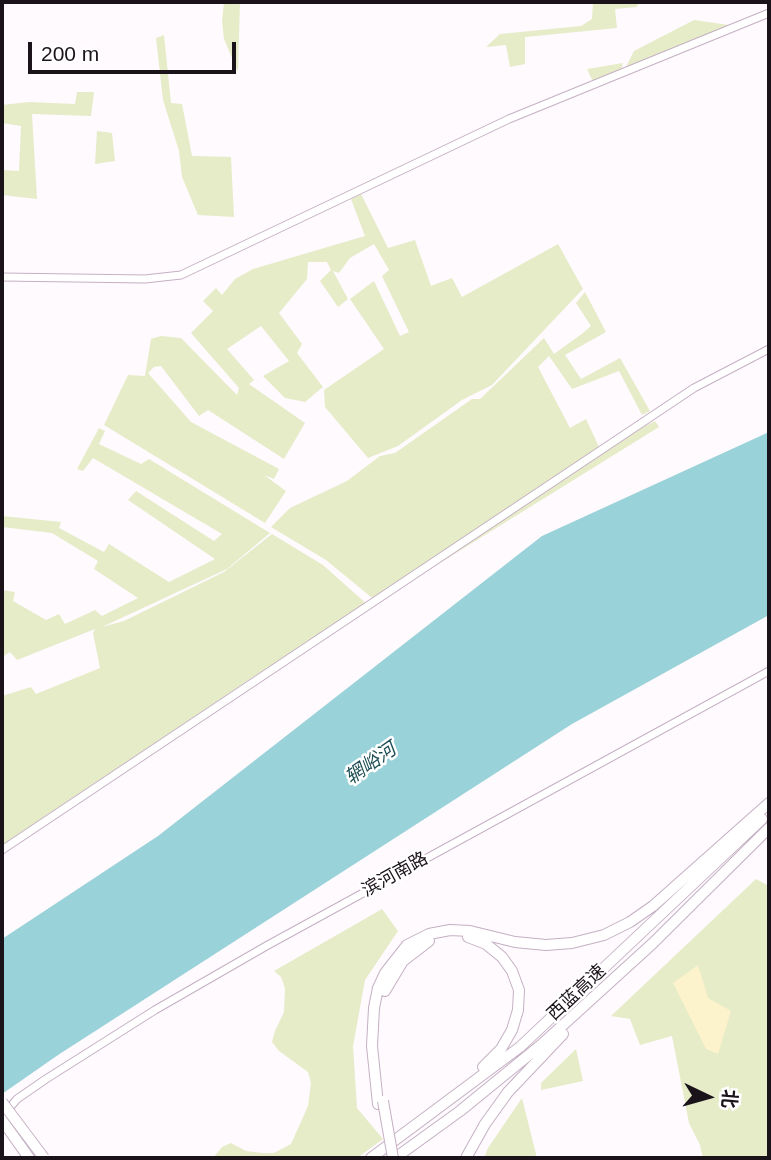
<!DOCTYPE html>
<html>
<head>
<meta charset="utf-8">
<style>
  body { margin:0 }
  #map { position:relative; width:771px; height:1160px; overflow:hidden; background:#fefafe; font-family:Helvetica,"Noto Sans SC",sans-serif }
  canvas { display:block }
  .frame { position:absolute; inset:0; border:4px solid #1b131a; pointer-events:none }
  .north { position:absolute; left:673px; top:1062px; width:70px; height:70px; -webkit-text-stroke:5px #fff; paint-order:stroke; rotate:95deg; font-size:19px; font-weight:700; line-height:28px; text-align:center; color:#1b131a }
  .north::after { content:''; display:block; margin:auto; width:24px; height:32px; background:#1b131a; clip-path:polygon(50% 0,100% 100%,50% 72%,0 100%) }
  .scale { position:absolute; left:28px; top:42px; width:208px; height:32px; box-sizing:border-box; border:4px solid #1b131a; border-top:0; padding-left:9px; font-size:21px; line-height:24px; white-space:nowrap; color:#1b131a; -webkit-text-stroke:5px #fff; paint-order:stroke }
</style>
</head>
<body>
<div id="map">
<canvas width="771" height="1160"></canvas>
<div class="frame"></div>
<div class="north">北</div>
<div class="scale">200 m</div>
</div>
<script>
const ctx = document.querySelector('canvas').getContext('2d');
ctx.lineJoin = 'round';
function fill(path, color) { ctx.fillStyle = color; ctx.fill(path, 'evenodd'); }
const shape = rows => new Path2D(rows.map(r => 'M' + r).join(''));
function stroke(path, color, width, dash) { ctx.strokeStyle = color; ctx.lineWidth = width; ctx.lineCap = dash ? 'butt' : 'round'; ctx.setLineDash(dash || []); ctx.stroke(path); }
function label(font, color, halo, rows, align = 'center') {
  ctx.font = font + ' Helvetica,"Noto Sans SC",sans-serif'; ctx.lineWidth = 5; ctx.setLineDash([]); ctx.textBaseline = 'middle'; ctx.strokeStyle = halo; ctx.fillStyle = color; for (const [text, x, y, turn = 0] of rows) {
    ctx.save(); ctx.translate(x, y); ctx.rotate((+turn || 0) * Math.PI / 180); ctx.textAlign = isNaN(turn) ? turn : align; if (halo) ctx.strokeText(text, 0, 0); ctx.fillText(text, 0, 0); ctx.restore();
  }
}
const green = shape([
  [224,2,240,2,238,72,224,39,222,21],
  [593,2,639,2,637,7,615,9,617,28,525,37,525,64,510,67,506,45,486,47,500,34,581,26,592,19],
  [694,20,729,25,625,69,634,51],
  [164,35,171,103,182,104,192,156,231,157,234,217,198,215,182,177,179,151,163,100,156,38],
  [623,63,621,70,593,82,587,69],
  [77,92,94,92,91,116,32,114,37,199,2,195,2,170,19,171,21,126,2,123,2,105,29,102,75,104],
  [97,131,112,133,115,161,95,164],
  [361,194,388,248,415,240,431,286,452,278,462,297,558,244,583,289,492,385,462,400,398,446,368,458,325,407,324,390,384,349,350,299,374,281,400,336,409,332,382,276,389,270,374,244,350,258,339,273,333,271,348,299,338,307,320,281,331,270,327,262,308,262,307,279,279,313,302,344,297,353,323,387,305,402,285,398,263,376,289,361,261,326,227,349,254,380,249,384,305,423,284,459,208,410,199,416,161,366,154,367,148,373,191,422,279,469,274,479,264,475,286,491,265,523,104,425,128,375,145,376,151,339,161,336,181,338,237,395,239,388,191,333,213,311,203,301,216,288,222,295,235,279,253,269,365,236,351,199],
  [585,292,606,332,565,355,581,379,620,358,650,411,642,415,619,371,572,389,549,356,538,367,570,428,586,419,600,449,655,421,659,427,377,602,326,560,271,527,290,508,347,481,380,456,395,453,472,399,480,399,544,338,554,354,583,333,591,326,576,303],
  [99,428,105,431,99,444,141,464,149,459,270,533,227,569,102,627,124,621,224,572,272,534,323,565,369,606,253,677,2,847,2,696,31,687,36,694,100,668,93,633,95,629,17,660,10,652,2,657,2,590,15,592,13,601,46,620,59,614,65,624,95,610,102,616,138,598,94,569,98,561,52,533,2,527,2,516,61,522,59,528,104,552,109,544,169,582,215,559,128,500,136,491,214,541,222,534,93,458,83,471,77,469],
  [756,879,769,886,769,1158,703,1158,700,1145,689,1123,672,1036,640,1045,630,1019,611,1016],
  [382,909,398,931,365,980,353,1046,357,1108,383,1139,357,1158,213,1158,222,1147,231,1143,246,1151,262,1153,274,1153,291,1144,308,1106,311,1083,308,1072,279,1051,272,1042,275,1031,284,1012,285,988,281,977,274,971],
  [576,1049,583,1081,541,1090,541,1083],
  [522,1098,537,1158,484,1158,488,1148]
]);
const sand = shape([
  [698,965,708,998,731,1011,718,1054,706,1049,673,983]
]);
const water = shape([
  [769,432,769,615,572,724,58,1055,2,1094,2,939,158,836,542,536]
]);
const minor = shape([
  [2,277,145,279,181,275,509,119,769,13],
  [2,850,694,388,769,349],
  [2,1117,17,1099,46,1079,155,1010,268,945,769,671]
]);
const highway = shape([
  [468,937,486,944,502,957,512,971,519,990,518,1010,512,1030,501,1049,483,1067],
  [385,991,403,961,429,941],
  [378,1104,372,1046,374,1008,378,988,385,973,407,945,429,934,450,930,470,931,515,942,546,945,572,943,604,935,630,922,653,906,769,803],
  [2,1120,29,1158],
  [371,1158,520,1047,762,819],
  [395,1158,460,1111,541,1045,652,944,769,828],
  [466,1158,485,1124,508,1092,563,1034]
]);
const highwayBridge = shape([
  [383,1101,393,1158],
  [2,1102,44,1158]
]);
const streetNames = [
  ["滨河南路",395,875,-29],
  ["西蓝高速",577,993,-43]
];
const waterNames = [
  ["辋峪河",371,764,-35]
];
fill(green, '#e6ecc8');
fill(sand, '#fcf2cc');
fill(water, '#9ad2d9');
stroke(minor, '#c5b0c3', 9);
stroke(highway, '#c5b0c3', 12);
stroke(minor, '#fff', 7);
stroke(highway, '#fff', 10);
stroke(highwayBridge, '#c5b0c3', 12, []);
stroke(highwayBridge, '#fff', 10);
label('18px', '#1b131a', '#fff', streetNames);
label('italic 19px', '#1c4d53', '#fff', waterNames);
</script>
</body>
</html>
